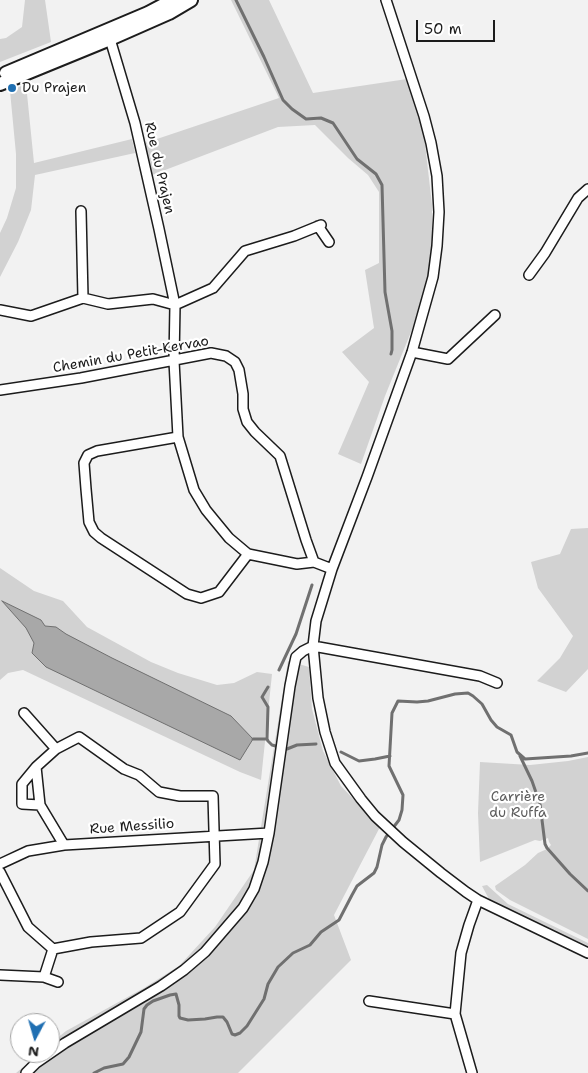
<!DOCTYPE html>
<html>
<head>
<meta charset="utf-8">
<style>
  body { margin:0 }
  #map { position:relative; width:588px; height:1073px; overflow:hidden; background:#f2f2f2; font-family:"Shantell Sans",sans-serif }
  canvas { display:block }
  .north { position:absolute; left:10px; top:1013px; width:50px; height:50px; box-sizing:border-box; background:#fff; border:1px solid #a4a4a4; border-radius:50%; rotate:186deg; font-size:14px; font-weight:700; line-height:20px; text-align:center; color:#1c1c1c }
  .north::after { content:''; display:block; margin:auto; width:18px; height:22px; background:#1f6fb2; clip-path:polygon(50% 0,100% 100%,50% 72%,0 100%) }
  .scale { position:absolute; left:416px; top:20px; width:79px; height:22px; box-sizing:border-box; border:2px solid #1c1c1c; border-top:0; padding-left:6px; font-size:15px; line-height:18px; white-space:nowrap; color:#1c1c1c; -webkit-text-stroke:4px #fff; paint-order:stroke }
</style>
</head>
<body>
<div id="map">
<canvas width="588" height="1073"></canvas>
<div class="north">N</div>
<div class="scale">50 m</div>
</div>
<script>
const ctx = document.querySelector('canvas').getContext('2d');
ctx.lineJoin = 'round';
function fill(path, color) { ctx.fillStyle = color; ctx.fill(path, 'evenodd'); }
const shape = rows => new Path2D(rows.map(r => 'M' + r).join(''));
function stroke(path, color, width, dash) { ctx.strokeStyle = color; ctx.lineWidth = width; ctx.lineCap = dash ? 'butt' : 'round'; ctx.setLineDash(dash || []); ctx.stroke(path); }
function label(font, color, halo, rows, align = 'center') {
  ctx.font = font + ' "Shantell Sans",sans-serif'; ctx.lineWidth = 4.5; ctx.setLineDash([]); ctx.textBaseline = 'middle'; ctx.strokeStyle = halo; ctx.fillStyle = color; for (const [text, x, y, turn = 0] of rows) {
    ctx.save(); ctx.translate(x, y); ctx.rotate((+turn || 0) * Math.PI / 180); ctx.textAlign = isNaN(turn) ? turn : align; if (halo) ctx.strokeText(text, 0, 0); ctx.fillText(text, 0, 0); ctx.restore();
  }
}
const green = shape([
  [25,0,45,0,51,42,0,62,0,39,6,38,22,27],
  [231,0,269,0,313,93,407,79,424,135,432,205,432,242,428,277,413,327,385,396,361,464,338,454,369,382,342,352,374,328,365,270,379,263,379,192,368,175,348,158,315,125,278,127,152,175,145,143,279,98],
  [26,84,34,163,132,139,135,153,35,175,31,210,18,242,0,277,0,233,7,218,16,188,16,154,10,91],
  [588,528,588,669,566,692,537,681,560,658,573,636,538,588,531,562,560,554,571,529],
  [0,568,34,591,63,601,87,627,151,662,178,673,217,685,234,683,257,672,272,674,261,780,240,772,23,670,8,673,0,680],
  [288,661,309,667,312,709,323,751,341,786,380,827,334,915,351,960,238,1073,16,1073,40,1053,50,1053,50,1044,66,1031,144,988,179,966,215,927,254,870],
  [588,757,588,939,510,900,496,890,495,886,525,865,538,853,547,849,551,845,549,842,548,838,540,841,535,840,480,862,478,813,480,762,530,765,568,761],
  [487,885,508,904,588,943,588,946,503,907,489,899,482,886]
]);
const water = shape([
  [2,601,41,620,45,626,56,627,66,634,112,658,231,716,253,739,240,760,46,667,32,653,34,643,26,628,2,601]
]);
const stream = shape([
  [236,0,264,57,283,100,292,109,306,119,321,118,333,123,357,159,376,174,382,185,385,292,392,331,392,350,391,354],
  [279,670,296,634,312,585],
  [268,687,262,697,268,707,267,739,268,741,272,745,287,749,297,745,316,744],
  [253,739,267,739],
  [341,752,359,761,375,759,390,756],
  [520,756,532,781,540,804,545,844,547,848,570,874,588,891],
  [94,1073,104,1068,123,1064,129,1057,141,1032,144,1009,147,1005,153,1001,170,995,176,994,179,1005,179,1016,180,1018,188,1020,205,1019,217,1017,223,1017,227,1022,232,1034,235,1035,240,1033,247,1026,264,999,268,984,278,967,293,953,310,945,321,932,339,920,352,895,357,886,374,873,377,867,382,845,386,837,399,820,402,810,403,795,389,766,392,713,398,701,417,702,428,701,455,694,468,693,473,696,482,704,491,720,497,727,511,735,517,752,525,759,571,756,588,753]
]);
const minor = shape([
  [386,0,424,116,431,143,437,176,439,212,437,246,433,277,412,352,367,477,332,569,316,621,313,646,318,698,325,732,335,763,361,799,375,816,403,842,441,873,466,892,478,900,588,953],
  [110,39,135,123,159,229,175,305,174,361,178,437,194,490,206,510,215,521,229,538,248,554,297,564,314,562],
  [81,211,83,298],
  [318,226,329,242],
  [529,275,545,253,578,198,588,189],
  [0,310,31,316,83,298,108,304,153,299,175,305,213,288,245,251,294,236,321,225],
  [412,352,448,359,495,315],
  [0,390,81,378,211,353,226,356,235,362,239,370,243,394,243,409,247,422,255,432,280,456,306,540,314,562,332,569],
  [178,437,97,451,88,455,84,463,86,489,89,522,94,532,101,538,187,594,201,598,219,592,248,554],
  [313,646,480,676,497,683],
  [24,713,56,749],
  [36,767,22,784,22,804,40,805],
  [0,864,28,851,64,845,269,833],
  [0,872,28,927,53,949,91,942,141,938,180,912,215,864,213,796,180,796,159,792,139,775,124,769,79,737,56,749,36,767,40,805,64,845],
  [0,975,44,977,53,949],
  [44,977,58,982],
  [369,1001,455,1014],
  [26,1073,36,1063,65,1043,161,986,184,970,205,952,243,908,254,889,263,862,269,833,290,686,294,666,296,657,303,651,313,646],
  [472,1073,455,1014,461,953,469,925,478,900]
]);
const secondary = shape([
  [6,73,148,13,173,0],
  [0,84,110,39,169,13,191,0]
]);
const markers = [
  [12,88,5,"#1f6fb2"]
];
const poiNames = [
  ["Du Prajen",22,88]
];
const streetNames = [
  ["Rue du Prajen",159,168,77],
  ["Chemin du Petit-Kervao",131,355,-10],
  ["Rue Messilio",132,827,-4]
];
const parkNames = [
  ["Carrière",518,797],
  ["du Ruffa",518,813]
];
fill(green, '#d2d2d2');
fill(water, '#a8a8a8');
stroke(water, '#707070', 1);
stroke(stream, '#707070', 3);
stroke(minor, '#1c1c1c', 12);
stroke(secondary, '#1c1c1c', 16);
stroke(minor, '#fff', 9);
stroke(secondary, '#fff', 12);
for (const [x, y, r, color] of markers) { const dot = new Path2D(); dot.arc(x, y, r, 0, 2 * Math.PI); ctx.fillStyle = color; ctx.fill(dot); stroke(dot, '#fff', 2); }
label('14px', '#1c1c1c', '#fff', poiNames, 'left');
label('14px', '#1c1c1c', '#fff', streetNames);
label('14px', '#5c5c5c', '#fff', parkNames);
</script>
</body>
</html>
